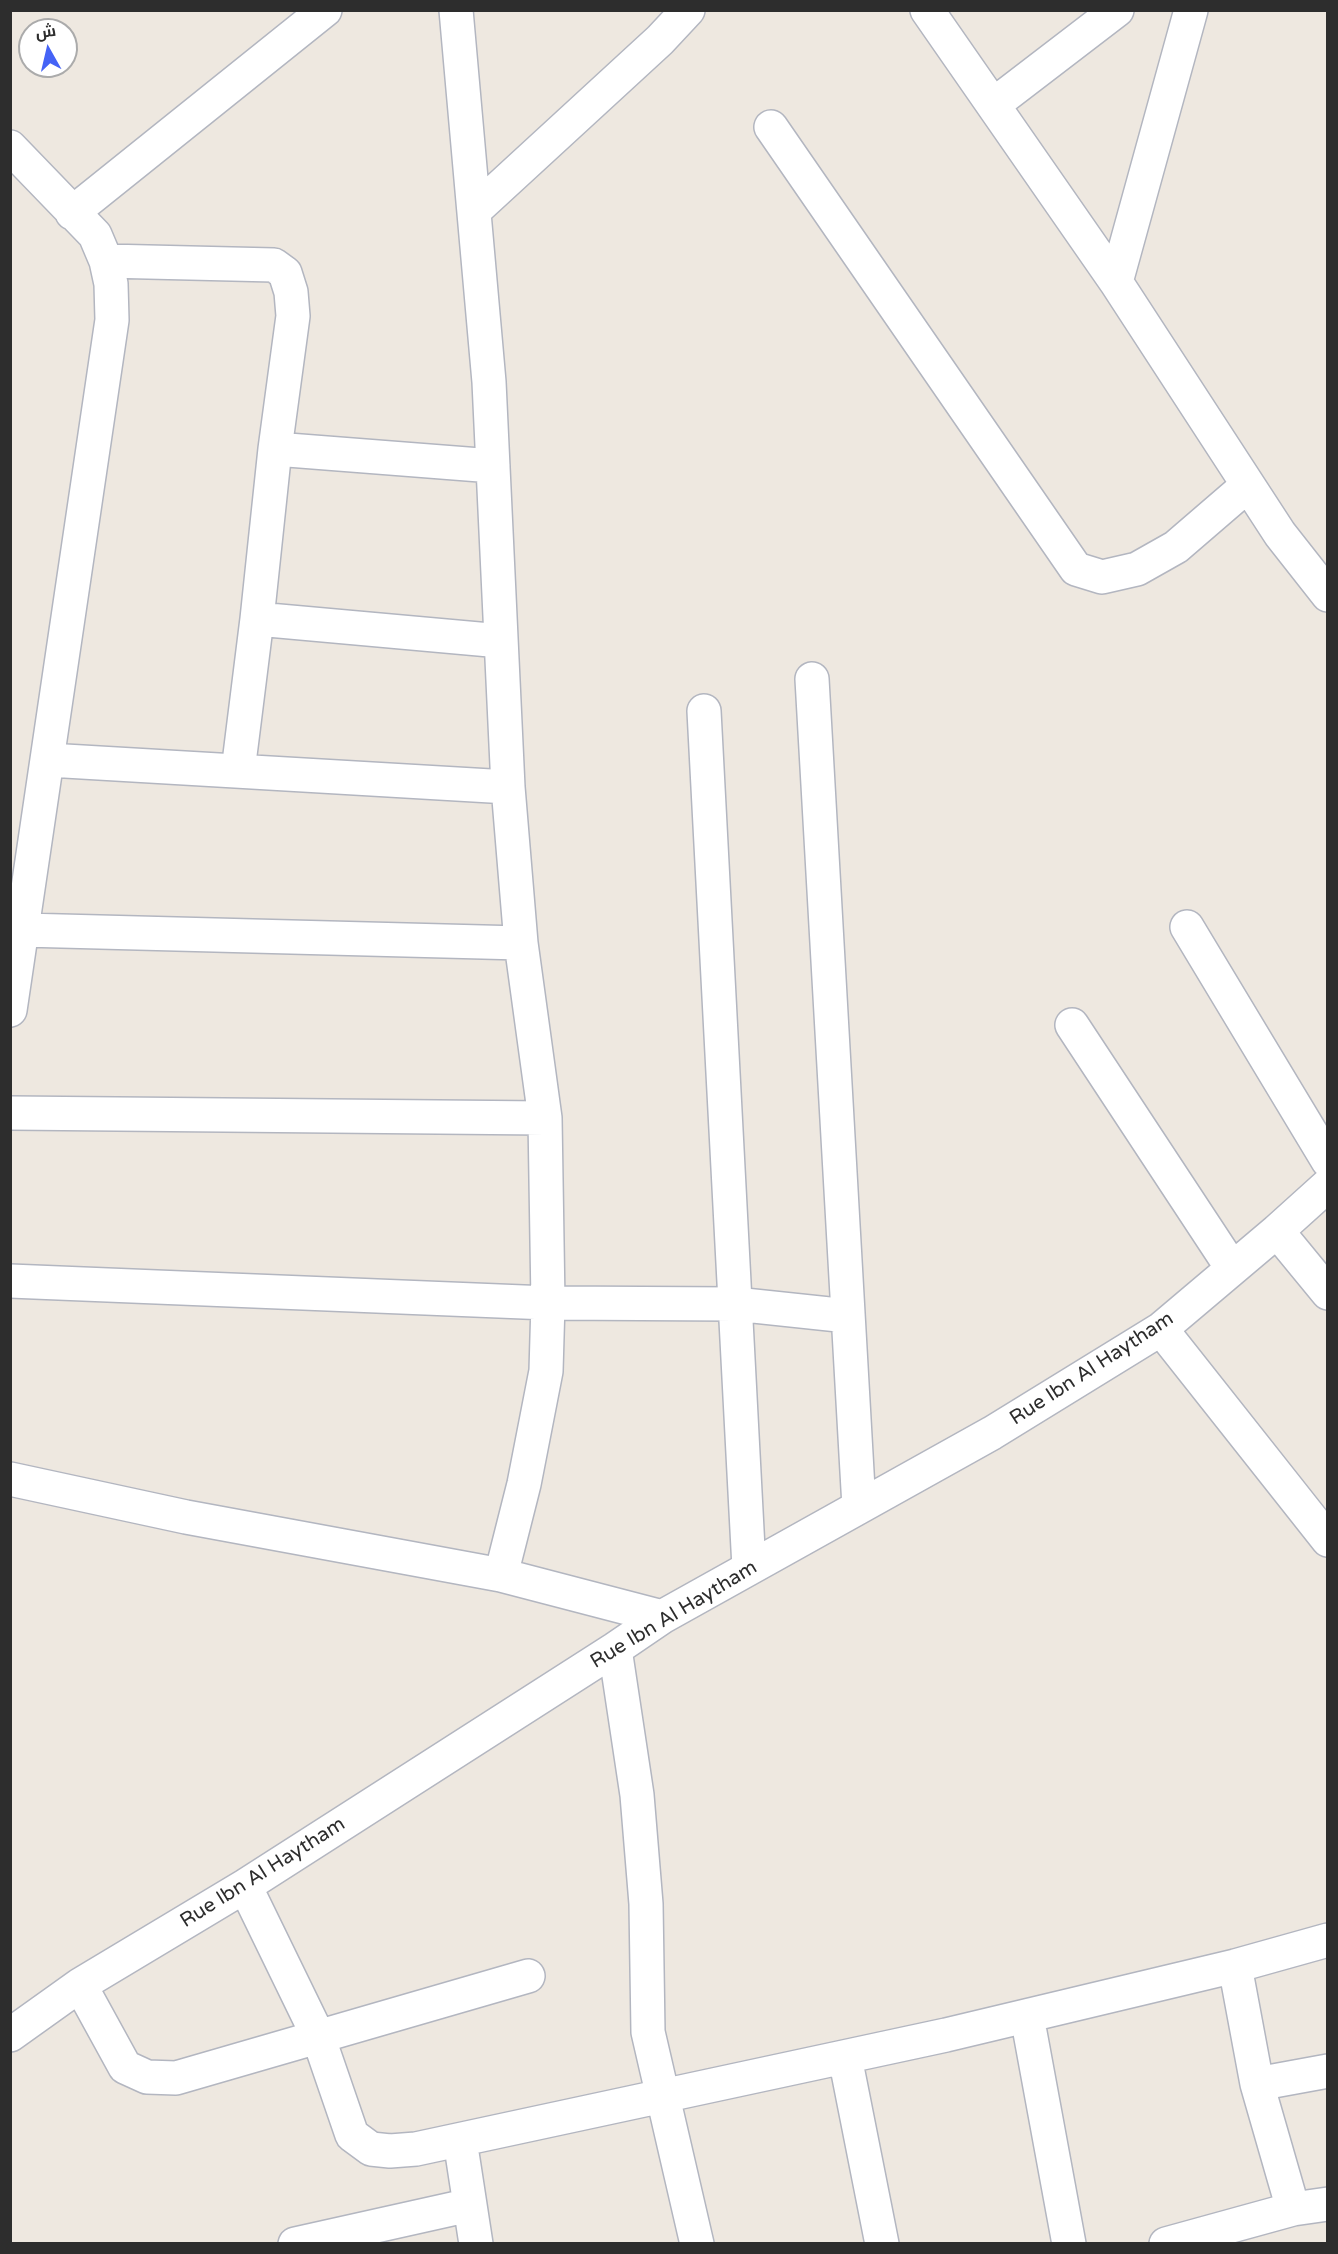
<!DOCTYPE html>
<html>
<head>
<meta charset="utf-8">
<style>
  body { margin:0 }
  #map { position:relative; width:1338px; height:2254px; overflow:hidden; background:#eee8e0; font-family:"Varela Round",Cairo,sans-serif }
  canvas { display:block }
  .frame { position:absolute; inset:0; border:12px solid #2d2d2d; pointer-events:none }
  .north { position:absolute; left:18px; top:18px; width:60px; height:60px; box-sizing:border-box; background:#fff; border:2px solid #ababab; border-radius:50%; rotate:352deg; font-size:16px; font-weight:700; line-height:24px; text-align:center; color:#2d2d2d }
  .north::after { content:''; display:block; margin:auto; width:21px; height:27px; background:#4563f6; clip-path:polygon(50% 0,100% 100%,50% 72%,0 100%) }
</style>
</head>
<body>
<div id="map">
<canvas width="1338" height="2254"></canvas>
<div class="frame"></div>
<div class="north">ش</div>
</div>
<script>
const ctx = document.querySelector('canvas').getContext('2d');
ctx.lineJoin = 'round';
const shape = rows => new Path2D(rows.map(r => 'M' + r).join(''));
function stroke(path, color, width, dash) { ctx.strokeStyle = color; ctx.lineWidth = width; ctx.lineCap = dash ? 'butt' : 'round'; ctx.setLineDash(dash || []); ctx.stroke(path); }
function label(font, color, halo, rows, align = 'center') {
  ctx.font = font + ' "Varela Round",sans-serif'; ctx.lineWidth = 4.5; ctx.setLineDash([]); ctx.textBaseline = 'middle'; ctx.strokeStyle = halo; ctx.fillStyle = color; for (const [text, x, y, turn = 0] of rows) {
    ctx.save(); ctx.translate(x, y); ctx.rotate((+turn || 0) * Math.PI / 180); ctx.textAlign = isNaN(turn) ? turn : align; if (halo) ctx.strokeText(text, 0, 0); ctx.fillText(text, 0, 0); ctx.restore();
  }
}
const minor = shape([
  [456,10,489,382,508,787,521,943,545,1118,548,1303,546,1371,524,1484,501,1575],
  [927,10,1116,282,1280,534,1328,595],
  [993,105,1117,10],
  [771,127,1076,569,1102,577,1137,569,1176,547,1248,485],
  [10,147,95,235,106,261,111,284,112,320,10,1010],
  [474,211,660,40,688,10],
  [72,213,325,10],
  [106,261,274,265,285,273,291,292,293,316,275,449,257,619,238,771],
  [1116,282,1191,10],
  [275,449,493,466],
  [257,619,501,641],
  [812,679,859,1507],
  [704,711,749,1568],
  [48,760,508,787],
  [1187,927,1328,1161],
  [23,930,521,943],
  [1072,1025,1232,1268],
  [10,1113,545,1118],
  [1277,1231,1328,1293],
  [10,1281,548,1303,735,1304,848,1316],
  [1161,1329,1328,1540],
  [10,1479,186,1517,501,1575,662,1617],
  [615,1649,637,1795,646,1904,648,2032,697,2244],
  [245,1886,318,2036,352,2135,371,2149,390,2151,416,2149,946,2035,1235,1966,1328,1940],
  [1235,1966,1257,2084,1293,2209],
  [80,1985,125,2067,147,2077,176,2078,528,1976],
  [1027,2016,1069,2244],
  [10,2035,80,1985,245,1886,615,1649,662,1617,992,1433,1161,1329,1277,1231,1328,1185],
  [845,2057,882,2244],
  [1257,2084,1328,2071],
  [460,2140,476,2244],
  [295,2244,470,2205],
  [1166,2244,1293,2209,1328,2204]
]);
const streetNames = [
  ["Rue Ibn Al Haytham",1092,1369,-33],
  ["Rue Ibn Al Haytham",674,1615,-31],
  ["Rue Ibn Al Haytham",263,1873,-32]
];
stroke(minor, '#b3b6c0', 36);
stroke(minor, '#fff', 33);
label('20px', '#2d2d2d', '#fff', streetNames);
</script>
</body>
</html>
